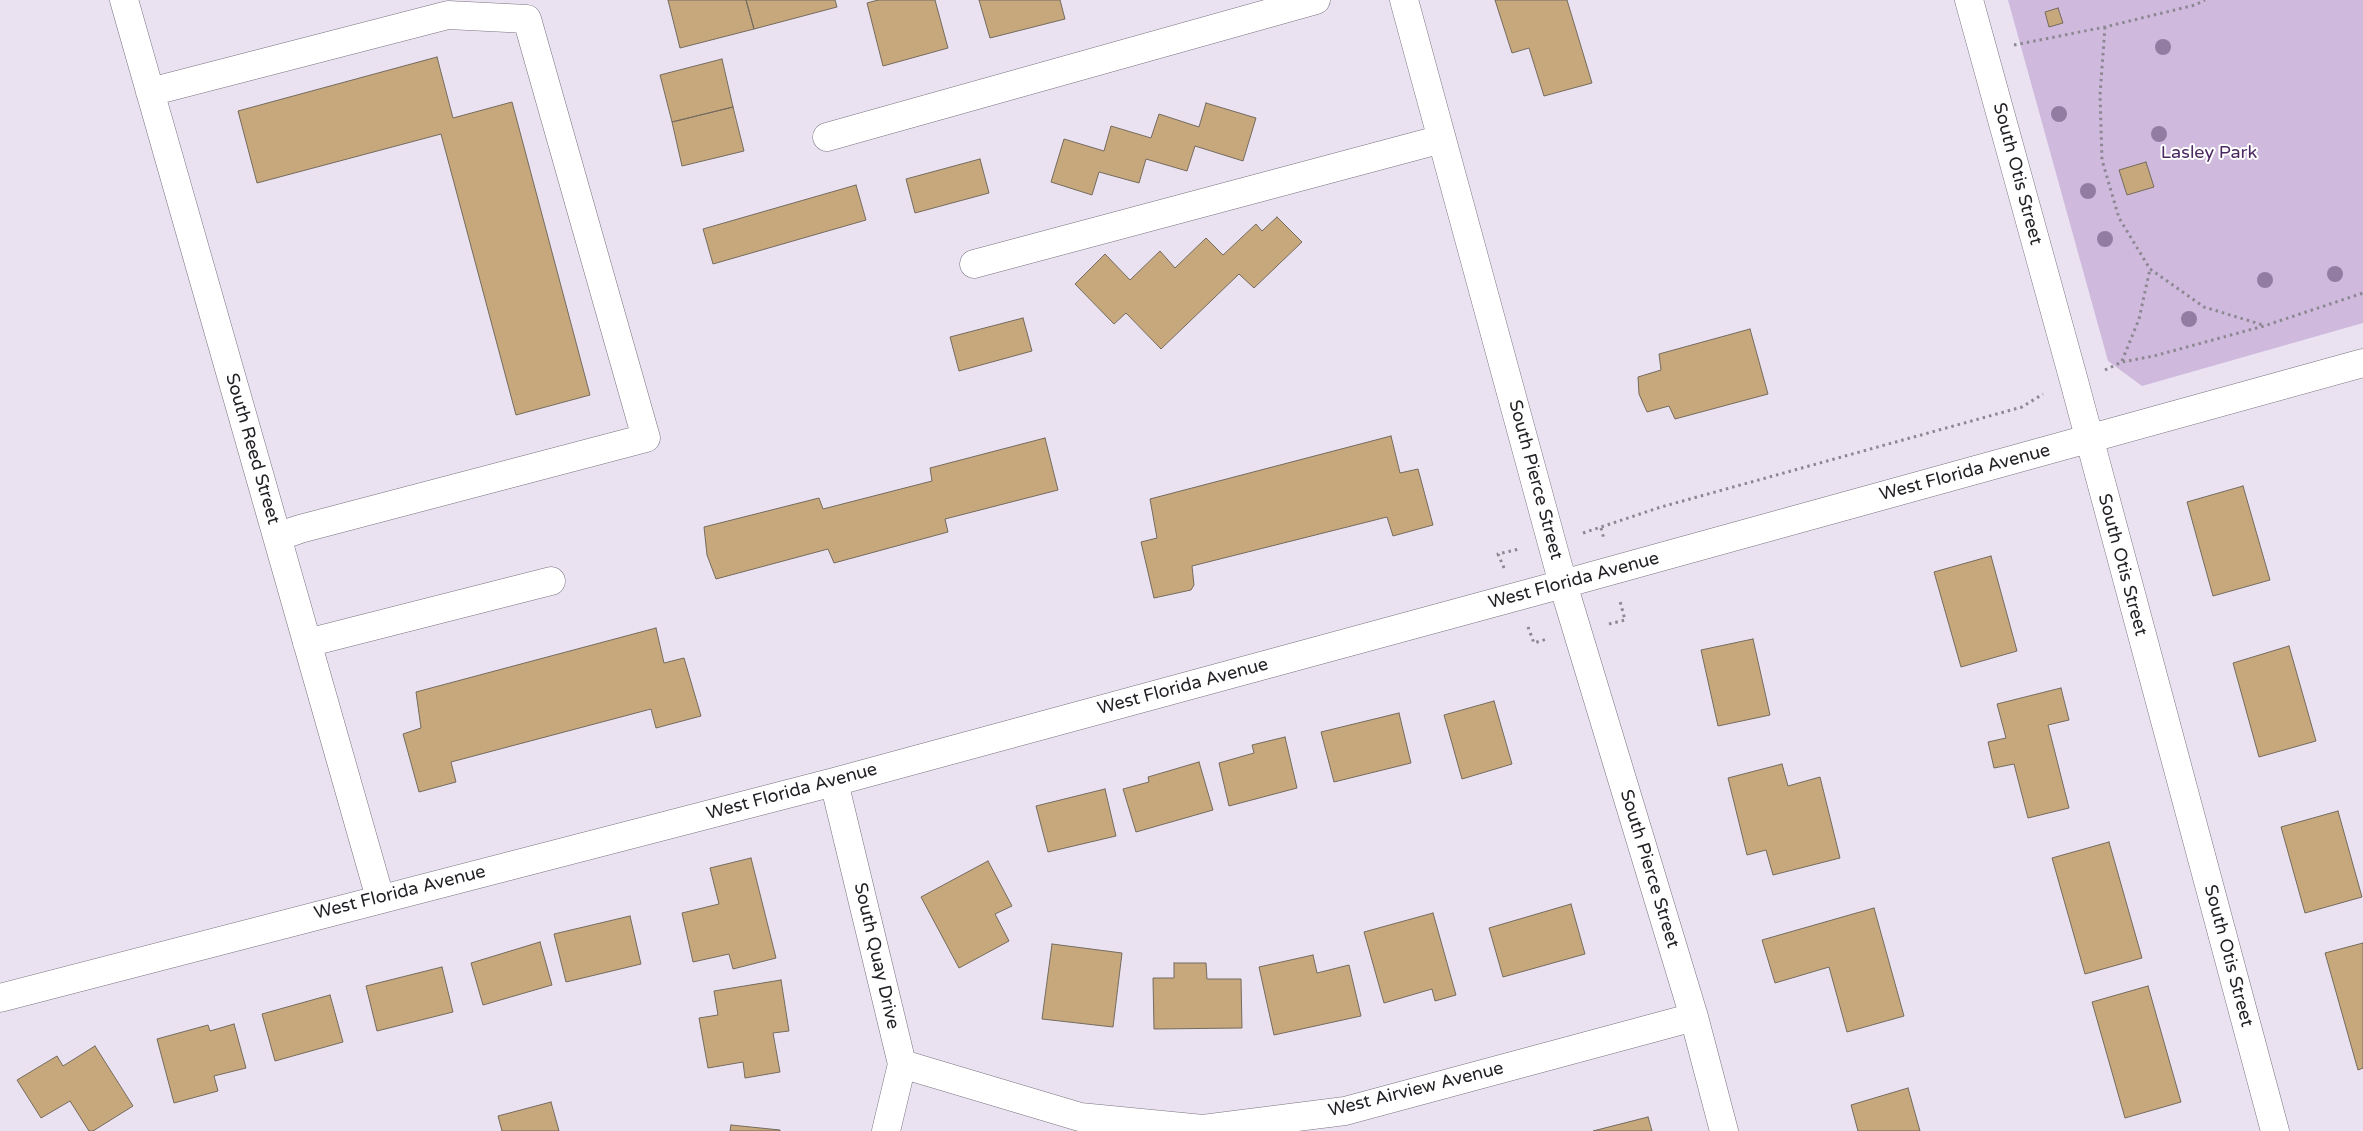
<!DOCTYPE html>
<html>
<head>
<meta charset="utf-8">
<style>
  body { margin:0 }
  canvas { display:block; background:#eae2f1 }
</style>
</head>
<body>
<canvas width="2363" height="1131"></canvas>
<script>
const ctx = document.querySelector('canvas').getContext('2d');
ctx.lineJoin = 'round';
function fill(path, color) { ctx.fillStyle = color; ctx.fill(path, 'evenodd'); }
const shape = rows => new Path2D(rows.map(r => 'M' + r).join(''));
function stroke(path, color, width, dash) { ctx.strokeStyle = color; ctx.lineWidth = width; ctx.lineCap = dash ? 'butt' : 'round'; ctx.setLineDash(dash || []); ctx.stroke(path); }
function label(font, color, halo, rows, align = 'center') {
  ctx.font = font + ' "Varela Round",sans-serif'; ctx.lineWidth = 4; ctx.setLineDash([]); ctx.textBaseline = 'middle'; ctx.strokeStyle = halo; ctx.fillStyle = color; for (const [text, x, y, turn = 0] of rows) {
    ctx.save(); ctx.translate(x, y); ctx.rotate((+turn || 0) * Math.PI / 180); ctx.textAlign = isNaN(turn) ? turn : align; if (halo) ctx.strokeText(text, 0, 0); ctx.fillText(text, 0, 0); ctx.restore();
  }
}
const green = shape([
  [2008,0,2363,0,2363,323,2142,386,2108,361]
]);
const building = shape([
  [668,0,746,0,754,29,680,48,668,0],
  [746,0,835,0,837,7,754,29,746,0],
  [878,0,935,0,948,48,883,66,867,3,878,0],
  [979,0,1060,0,1065,19,990,38,979,0],
  [1495,0,1567,0,1592,83,1544,96,1529,48,1512,53,1495,0],
  [2058,8,2063,23,2049,27,2045,12,2058,8],
  [437,57,453,118,512,102,590,395,516,415,441,134,257,183,238,111,437,57],
  [722,59,733,107,672,122,660,75,722,59],
  [1206,103,1256,118,1243,161,1195,146,1187,171,1146,159,1139,183,1099,172,1092,195,1051,182,1064,139,1104,151,1111,126,1151,138,1159,114,1199,127,1206,103],
  [733,107,744,151,682,166,672,122,733,107],
  [980,159,989,193,915,213,906,179,980,159],
  [2146,162,2154,187,2127,195,2119,170,2146,162],
  [856,185,866,220,713,264,703,229,856,185],
  [1277,217,1302,242,1254,288,1239,274,1161,349,1126,313,1114,324,1075,284,1105,254,1130,280,1160,251,1175,268,1206,238,1223,255,1256,224,1262,231,1277,217],
  [1023,318,1032,351,959,371,950,337,1023,318],
  [1750,329,1768,394,1675,419,1669,406,1647,412,1639,394,1638,377,1661,370,1659,354,1750,329],
  [1391,436,1400,473,1418,469,1433,525,1393,536,1387,517,1192,566,1194,585,1191,590,1154,598,1141,542,1157,538,1150,499,1391,436],
  [1045,438,1058,490,945,519,948,532,834,563,828,549,716,579,707,555,704,527,819,498,823,509,932,481,930,468,1045,438],
  [2243,486,2270,580,2213,596,2187,502,2243,486],
  [1991,556,2017,651,1961,667,1934,572,1991,556],
  [656,628,664,663,684,658,701,716,656,728,651,709,451,762,456,782,419,792,403,734,421,728,416,692,656,628],
  [1753,639,1770,715,1718,726,1701,650,1753,639],
  [2289,646,2316,741,2259,757,2233,663,2289,646],
  [2061,688,2069,720,2048,725,2069,808,2028,818,2014,764,1994,768,1988,742,2006,738,1997,704,2061,688],
  [1494,701,1512,764,1462,779,1444,715,1494,701],
  [1399,713,1411,763,1334,782,1321,732,1399,713],
  [1285,737,1297,788,1229,806,1219,763,1254,753,1252,745,1285,737],
  [1199,762,1213,810,1136,832,1123,789,1149,782,1148,777,1199,762],
  [1782,764,1788,786,1820,777,1840,858,1773,875,1766,850,1747,855,1728,778,1782,764],
  [1105,789,1116,836,1048,852,1036,806,1105,789],
  [2338,811,2362,897,2305,913,2281,827,2338,811],
  [2109,842,2142,958,2085,974,2052,858,2109,842],
  [751,858,776,958,733,969,729,954,693,962,682,913,719,904,710,868,751,858],
  [988,861,1012,906,995,914,1009,941,959,968,921,897,988,861],
  [1571,904,1585,954,1503,977,1489,928,1571,904],
  [1874,908,1904,1016,1847,1032,1829,967,1775,983,1762,940,1874,908],
  [1433,913,1456,995,1435,1001,1432,989,1384,1003,1364,932,1433,913],
  [630,916,641,964,566,982,554,934,630,916],
  [540,942,552,985,483,1005,471,963,540,942],
  [2363,943,2363,1068,2358,1070,2325,953,2363,943],
  [1052,944,1122,953,1113,1027,1042,1019,1052,944],
  [1313,955,1317,973,1349,965,1361,1016,1274,1035,1259,967,1313,955],
  [1174,963,1206,963,1207,979,1241,979,1242,1028,1154,1029,1153,978,1174,978,1174,963],
  [442,967,453,1012,377,1031,366,986,442,967],
  [781,980,789,1031,773,1033,780,1072,745,1078,743,1062,708,1068,699,1018,718,1015,714,991,781,980],
  [2148,986,2181,1102,2125,1118,2092,1002,2148,986],
  [330,995,343,1042,275,1061,262,1014,330,995],
  [234,1024,246,1068,214,1076,218,1091,174,1103,157,1039,208,1025,210,1031,234,1024],
  [95,1046,133,1106,93,1131,89,1131,70,1101,41,1118,17,1080,57,1056,63,1066,95,1046],
  [1908,1088,1920,1131,1858,1131,1851,1105,1908,1088],
  [551,1102,559,1131,502,1131,498,1116,551,1102],
  [1648,1117,1652,1131,1593,1131,1648,1117],
  [731,1125,780,1130,780,1131,730,1131,731,1125]
]);
const path = shape([
  [2105,27,2100,95,2102,160,2119,218,2150,269,2204,307,2263,325],
  [2014,45,2105,27,2195,5,2205,0],
  [2122,361,2139,319,2150,269],
  [2105,370,2122,362,2154,356,2264,326,2363,293],
  [1601,528,1604,539],
  [1583,533,1661,507,2022,407,2043,394],
  [1504,568,1498,554,1519,549],
  [1609,624,1625,620,1620,601],
  [1528,627,1534,643,1547,639]
]);
const minor = shape([
  [124,0,380,898],
  [1404,0,1563,584,1694,1017,1724,1131],
  [1969,0,2074,381,2275,1131],
  [150,92,448,15,527,19,646,438,300,529,277,537],
  [827,137,1316,0],
  [974,264,1442,139],
  [307,643,551,581],
  [834,782,902,1064,886,1131],
  [0,998,834,782,1563,584,2363,363],
  [902,1064,1080,1117,1203,1129,1345,1111,1694,1017]
]);
const trees = [
  [2163,47],
  [2059,114],
  [2159,134],
  [2088,191],
  [2105,239],
  [2335,274],
  [2265,280],
  [2189,319]
];
const parkNames = [
  ["Lasley Park",2209,153]
];
const streetNames = [
  ["South Otis Street",2017,174,75],
  ["South Reed Street",252,449,74],
  ["West Florida Avenue",1965,473,-15],
  ["South Pierce Street",1535,480,75],
  ["South Otis Street",2122,565,75],
  ["West Florida Avenue",1574,581,-15],
  ["West Florida Avenue",1183,687,-15],
  ["West Florida Avenue",792,792,-15],
  ["South Pierce Street",1649,869,73],
  ["West Florida Avenue",400,893,-14],
  ["South Quay Drive",876,956,77],
  ["South Otis Street",2228,956,75],
  ["West Airview Avenue",1416,1090,-14]
];
fill(green, '#cfbadd');
fill(building, '#c7a77c');
stroke(building, '#746b5e', 1);
stroke(minor, '#7b7380', 29);
stroke(path, '#8d8792', 3, [2.5, 4]);
stroke(minor, '#fff', 28);
ctx.fillStyle = '#937ca1';
for (const [x, y] of trees) { ctx.beginPath(); ctx.arc(x, y, 8, 0, 2 * Math.PI); ctx.fill(); }
label('18px', '#4c2960', '#fff', parkNames);
label('18px', '#242126', '#fff', streetNames);
</script>
</body>
</html>
